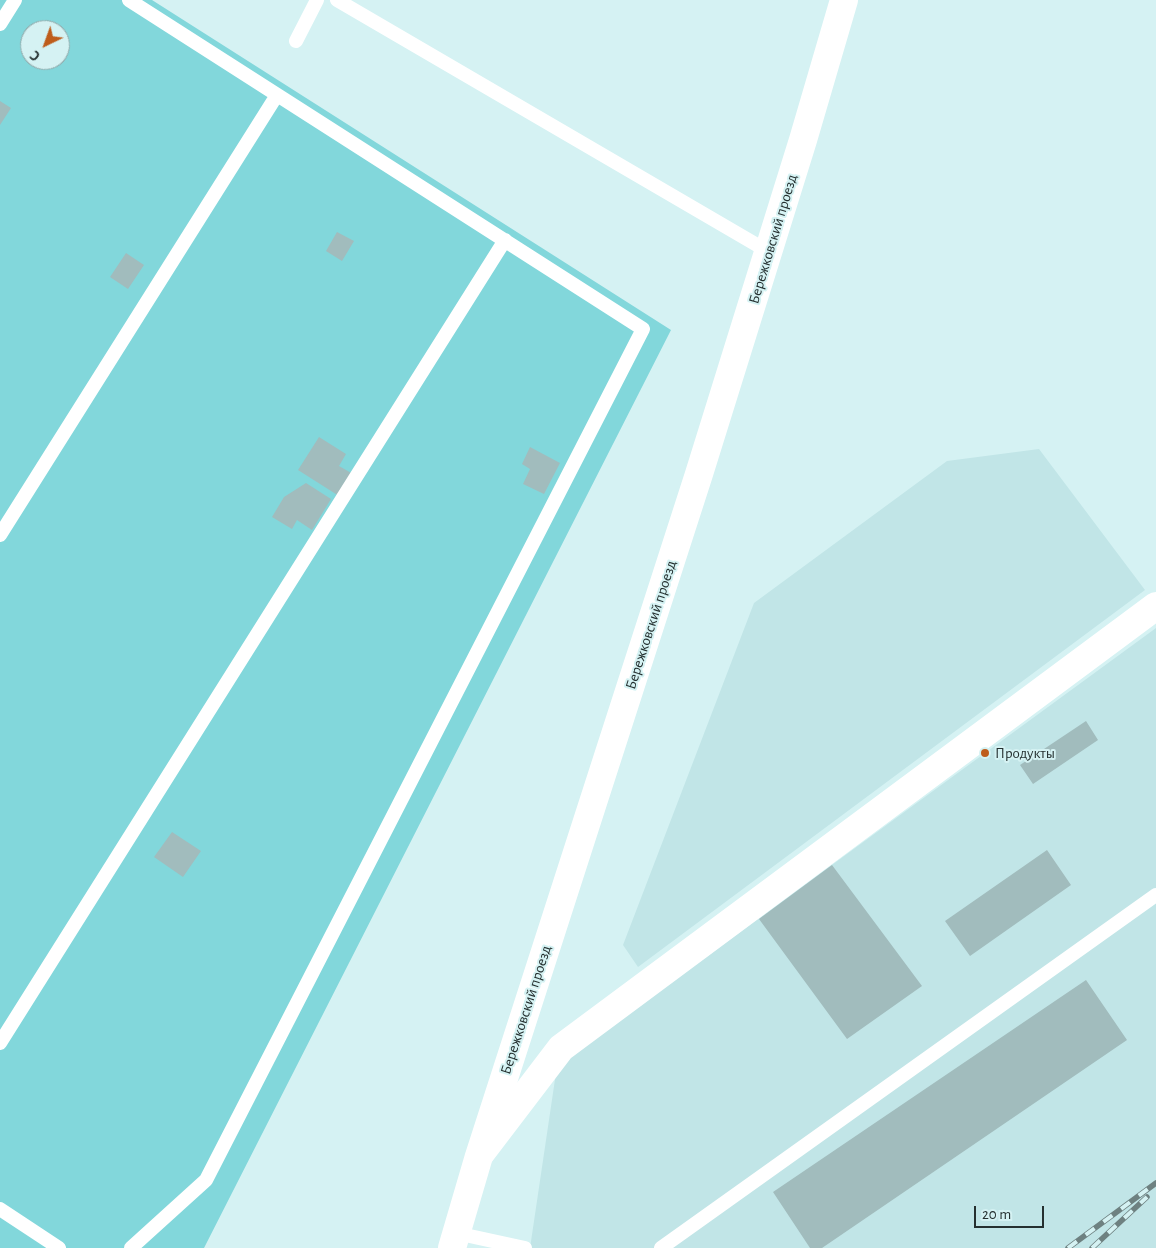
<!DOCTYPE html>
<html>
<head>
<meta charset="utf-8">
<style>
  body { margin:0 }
  #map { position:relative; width:1156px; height:1248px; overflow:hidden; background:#d5f2f3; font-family:"Alegreya Sans",sans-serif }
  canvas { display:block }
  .north { position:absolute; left:20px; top:20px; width:50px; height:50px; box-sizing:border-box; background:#d5f2f3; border:1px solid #8fa4a5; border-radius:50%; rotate:222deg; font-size:14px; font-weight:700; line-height:20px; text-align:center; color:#253030 }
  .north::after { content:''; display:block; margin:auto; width:18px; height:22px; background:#be5d1b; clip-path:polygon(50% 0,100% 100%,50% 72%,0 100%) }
  .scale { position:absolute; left:974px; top:1206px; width:70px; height:22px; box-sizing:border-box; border:2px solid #253030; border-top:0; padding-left:6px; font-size:15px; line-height:18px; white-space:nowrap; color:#253030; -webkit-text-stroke:4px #d5f2f3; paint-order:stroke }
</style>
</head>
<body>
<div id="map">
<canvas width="1156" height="1248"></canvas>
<div class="north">С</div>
<div class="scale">20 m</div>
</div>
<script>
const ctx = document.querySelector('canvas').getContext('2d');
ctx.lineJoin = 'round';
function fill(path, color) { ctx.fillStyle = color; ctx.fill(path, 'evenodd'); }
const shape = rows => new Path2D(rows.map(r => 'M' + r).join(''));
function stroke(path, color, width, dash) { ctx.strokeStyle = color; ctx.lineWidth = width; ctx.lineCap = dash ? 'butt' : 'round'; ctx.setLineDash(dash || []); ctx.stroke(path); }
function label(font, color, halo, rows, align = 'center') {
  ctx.font = font + ' "Alegreya Sans",sans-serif'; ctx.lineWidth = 4; ctx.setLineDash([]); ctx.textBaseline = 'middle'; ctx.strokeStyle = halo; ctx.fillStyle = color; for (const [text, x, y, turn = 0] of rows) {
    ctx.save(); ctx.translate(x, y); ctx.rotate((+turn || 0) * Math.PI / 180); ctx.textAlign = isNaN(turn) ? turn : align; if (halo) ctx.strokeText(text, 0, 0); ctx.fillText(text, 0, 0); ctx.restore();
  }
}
const built = shape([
  [1039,449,1145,590,638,967,623,945,754,603,947,461],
  [1156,628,1156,1248,530,1248,557,1066]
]);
const green = shape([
  [0,0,152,0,671,330,204,1248,0,1248],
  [30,30,60,30,60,60,30,60]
]);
const building = shape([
  [0,101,11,108,0,125],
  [337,232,354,241,342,261,326,251],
  [126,253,144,265,128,289,110,277],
  [319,437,346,454,339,466,353,474,339,496,298,470],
  [530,447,560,463,544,494,523,484,530,469,522,464],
  [306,483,331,499,312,530,297,520,292,529,272,517,284,497],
  [1086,721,1098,740,1033,784,1020,765],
  [172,832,201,851,183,877,154,857],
  [1047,850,1071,885,970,956,945,921],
  [832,865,922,986,847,1039,759,919],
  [1086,980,1127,1040,822,1248,810,1248,773,1192]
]);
const lane = shape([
  [129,0,643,329,206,1180,131,1248],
  [337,0,769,252],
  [0,24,15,0],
  [296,41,317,0],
  [0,535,277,95],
  [0,1043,505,240],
  [0,1209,59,1248],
  [456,1233,525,1248],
  [661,1248,1156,895]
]);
const street = shape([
  [481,1153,561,1048,1156,606]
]);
const secondary = shape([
  [452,1248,479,1156,699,474,803,140,844,0]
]);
const rail = shape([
  [1068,1248,1156,1183],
  [1092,1248,1147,1197]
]);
const markers = [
  [985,753,5,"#be5d1b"]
];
const streetNames = [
  ["Бережковский проезд",773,239,-73],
  ["Бережковский проезд",651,625,-72],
  ["Бережковский проезд",526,1010,-72]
];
const poiNames = [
  ["Продукты",995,753]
];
fill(built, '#c1e5e7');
fill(green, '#82d7db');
fill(building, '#a1bcbd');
stroke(lane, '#fff', 14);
stroke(street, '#fff', 28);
stroke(secondary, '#fff', 28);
stroke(rail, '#6e8181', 5.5);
stroke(rail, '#d5f2f3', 4, [11]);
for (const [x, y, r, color] of markers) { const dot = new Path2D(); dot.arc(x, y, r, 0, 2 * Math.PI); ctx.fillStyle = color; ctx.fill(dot); stroke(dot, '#d5f2f3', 2); }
label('15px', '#253030', '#d5f2f3', streetNames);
label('15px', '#253030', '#d5f2f3', poiNames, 'left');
</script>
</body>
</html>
